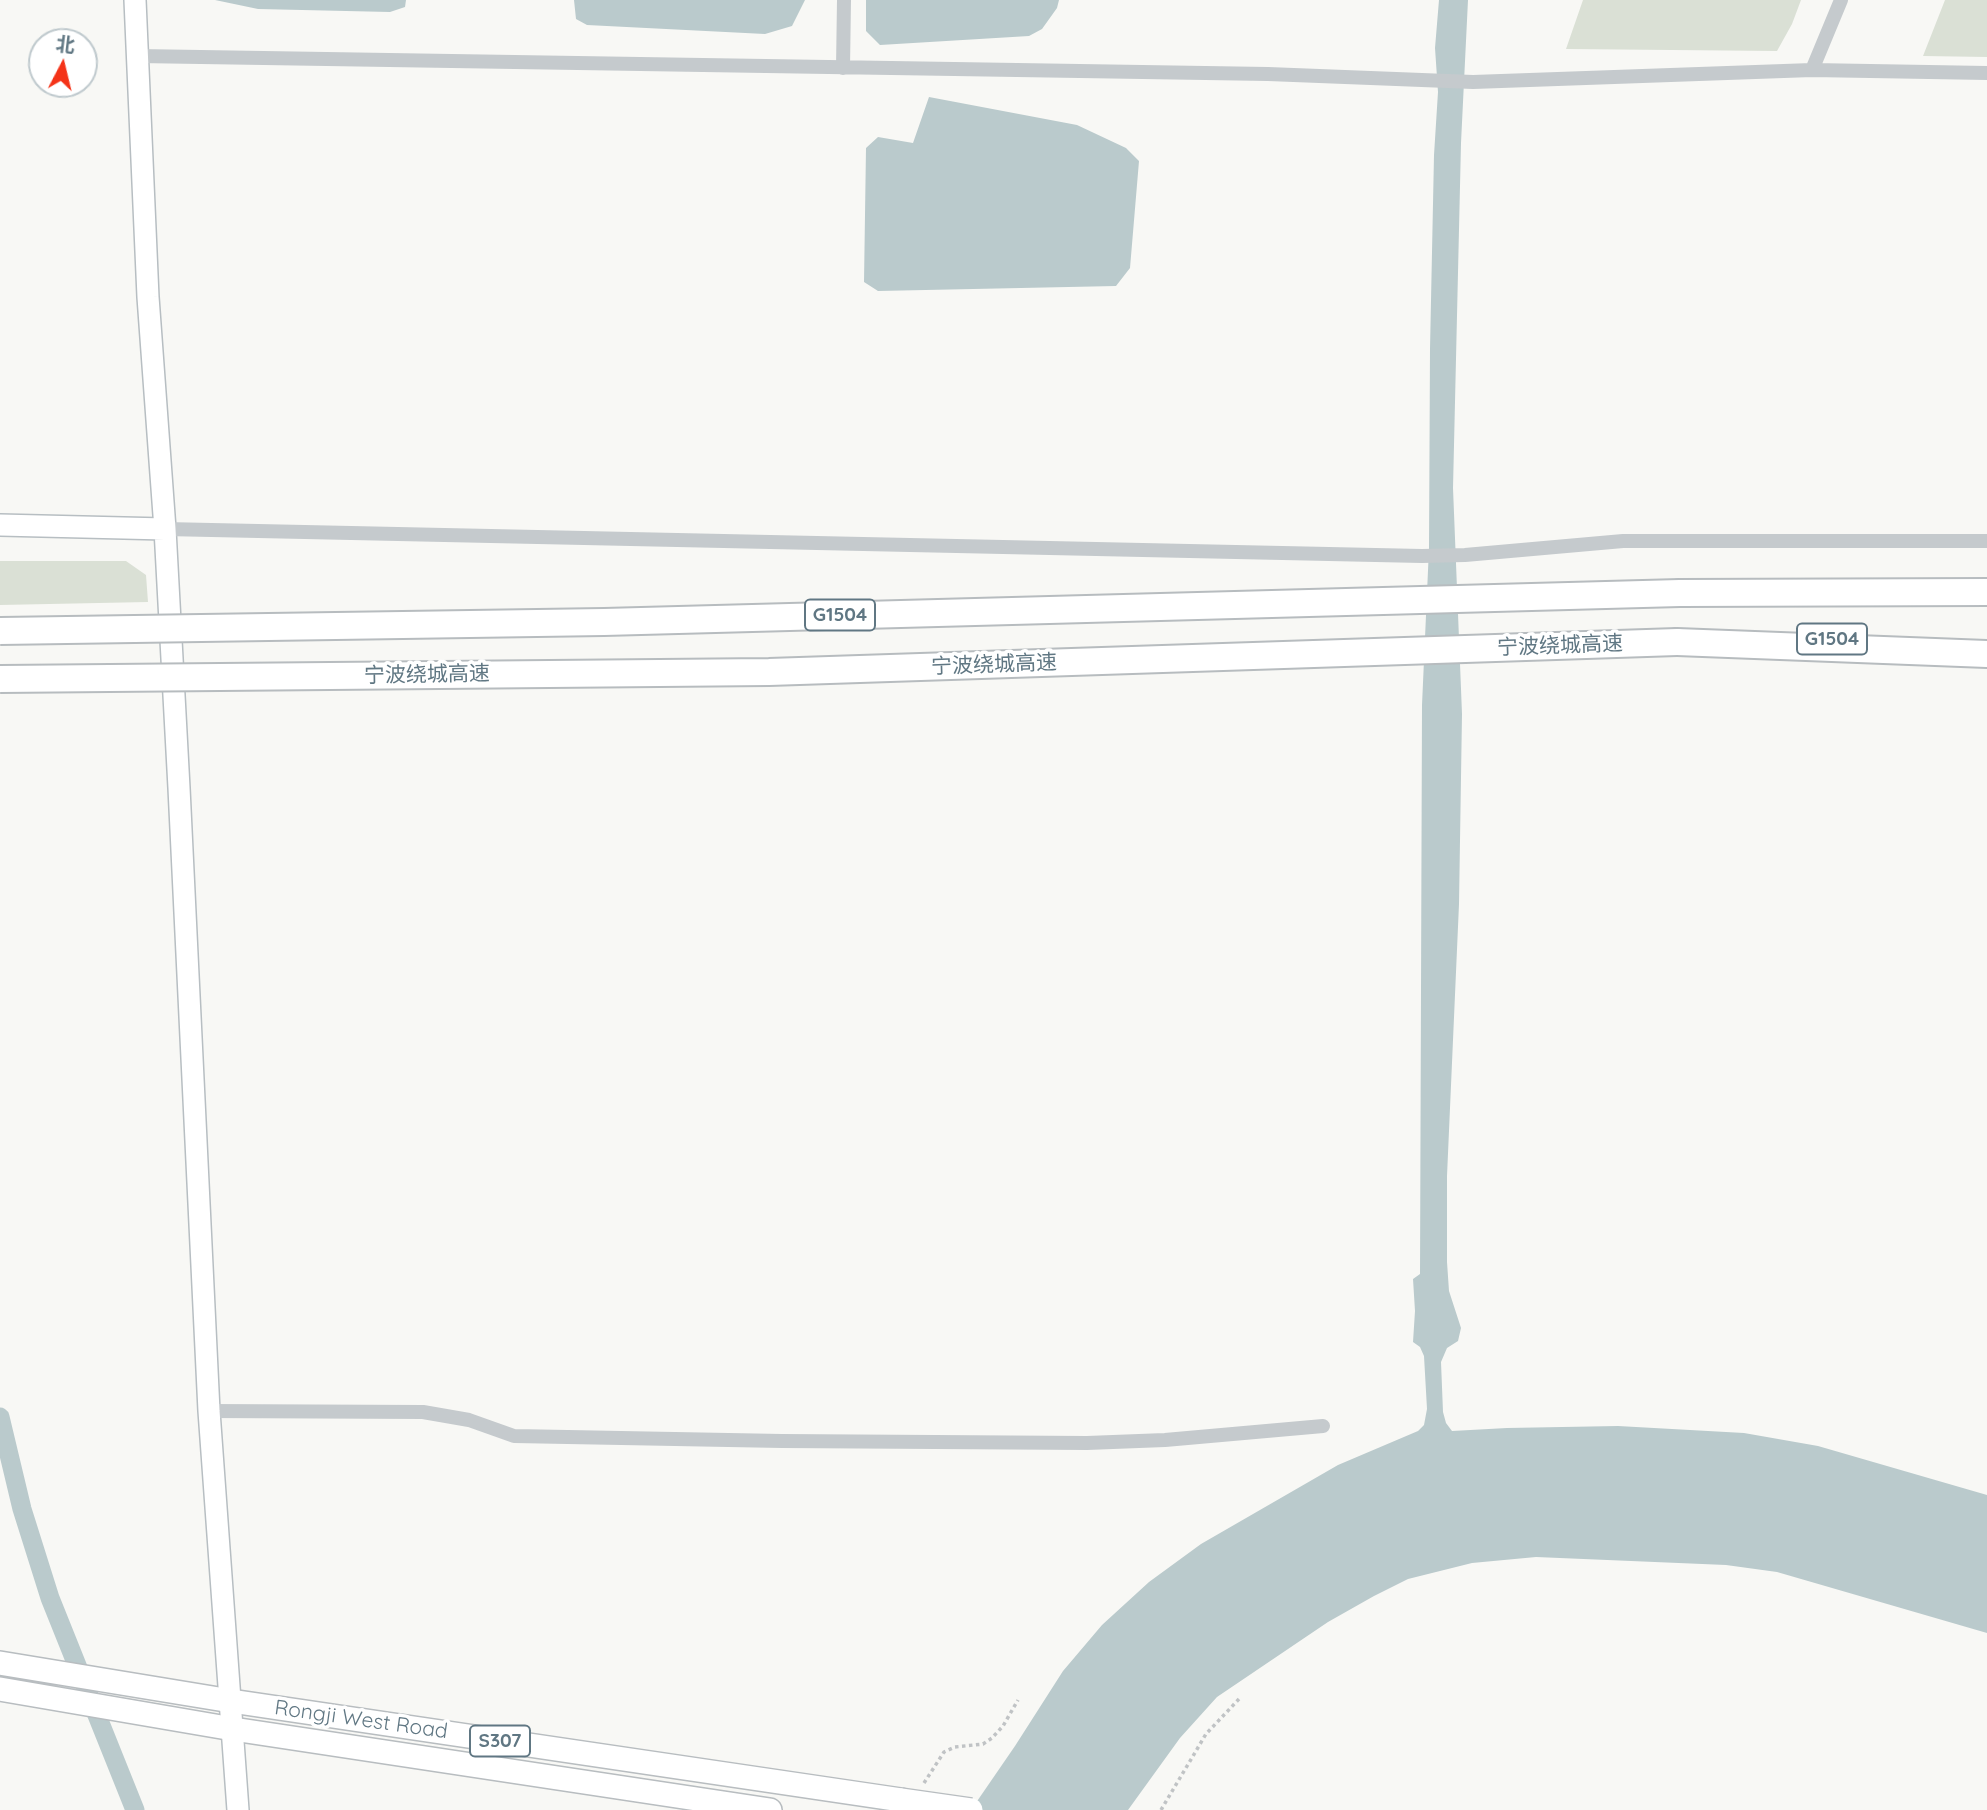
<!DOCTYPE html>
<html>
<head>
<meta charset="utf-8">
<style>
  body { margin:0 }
  #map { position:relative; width:1987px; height:1810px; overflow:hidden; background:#f8f8f5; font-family:Quicksand,"Noto Sans SC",sans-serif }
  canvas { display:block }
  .north { position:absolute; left:28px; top:28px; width:70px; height:70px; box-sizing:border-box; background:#fff; border:2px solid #bfc9cd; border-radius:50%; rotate:7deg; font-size:19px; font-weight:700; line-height:28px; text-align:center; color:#607783 }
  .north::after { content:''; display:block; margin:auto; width:24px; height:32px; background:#f43318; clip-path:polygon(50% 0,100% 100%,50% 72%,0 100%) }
</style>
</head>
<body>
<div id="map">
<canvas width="1987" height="1810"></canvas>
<div class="north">北</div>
</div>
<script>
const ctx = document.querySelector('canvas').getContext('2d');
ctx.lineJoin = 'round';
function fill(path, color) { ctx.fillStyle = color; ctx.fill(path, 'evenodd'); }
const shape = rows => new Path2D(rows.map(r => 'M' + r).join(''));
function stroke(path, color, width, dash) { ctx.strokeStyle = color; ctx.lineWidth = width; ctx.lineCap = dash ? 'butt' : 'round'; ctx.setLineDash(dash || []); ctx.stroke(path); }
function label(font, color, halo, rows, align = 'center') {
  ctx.font = font + ' Quicksand,"Noto Sans SC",sans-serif'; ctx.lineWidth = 7; ctx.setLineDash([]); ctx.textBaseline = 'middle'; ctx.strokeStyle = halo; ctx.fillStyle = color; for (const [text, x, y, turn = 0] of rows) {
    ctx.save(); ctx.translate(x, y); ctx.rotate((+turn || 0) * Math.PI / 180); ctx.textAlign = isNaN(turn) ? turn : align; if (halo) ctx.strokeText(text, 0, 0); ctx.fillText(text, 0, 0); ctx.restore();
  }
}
const green = shape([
  [1583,0,1801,0,1792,24,1777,51,1566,49],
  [1945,0,1987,0,1987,57,1923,56],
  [0,561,126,561,146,575,148,602,0,605]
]);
const water = shape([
  [215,0,406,0,405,7,390,12,258,9],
  [574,0,805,0,792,26,765,34,587,25,576,19],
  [866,0,1059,0,1057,8,1042,29,1029,36,880,45,866,31],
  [1439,0,1468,0,1461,143,1453,488,1462,714,1459,904,1447,1176,1447,1262,1449,1291,1461,1328,1458,1341,1447,1348,1441,1362,1443,1412,1446,1423,1452,1431,1507,1428,1618,1426,1744,1433,1818,1446,1987,1495,1987,1633,1777,1572,1726,1565,1536,1557,1472,1563,1408,1579,1374,1596,1328,1622,1217,1697,1180,1738,1128,1810,971,1810,1015,1746,1063,1671,1102,1625,1149,1582,1201,1544,1338,1465,1418,1431,1424,1425,1427,1409,1424,1356,1420,1347,1413,1342,1415,1311,1413,1279,1420,1274,1422,705,1429,548,1430,349,1434,155,1438,92,1435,48],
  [929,97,1077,125,1126,148,1139,161,1130,268,1116,286,878,291,864,282,866,148,878,137,913,143]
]);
const canal = shape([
  [0,1417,22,1509,50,1598,135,1810]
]);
const path = shape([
  [924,1783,944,1752,955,1747,983,1744,992,1738,1003,1726,1018,1700],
  [1161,1810,1206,1734,1239,1699]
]);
const street = shape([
  [138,56,1268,74,1473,82,1812,70,1987,73],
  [843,68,844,0],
  [1812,70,1841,0],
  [165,529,1422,556,1465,555,1623,541,1987,541],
  [209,1411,423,1412,469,1420,514,1436,782,1441,1087,1443,1165,1440,1323,1426]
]);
const secondary = shape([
  [135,0,148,297,165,529,179,788,209,1411,238,1810],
  [0,525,165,529]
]);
const primary = shape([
  [0,1663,231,1701,901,1800],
  [0,1689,233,1729,770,1810]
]);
const highway = shape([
  [1680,593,1987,592],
  [1677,642,1987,654]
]);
const primaryBridge = shape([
  [901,1800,971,1810]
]);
const highwayBridge = shape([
  [0,631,604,622,1680,593],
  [0,679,769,672,1677,642]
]);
const shields = [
  [840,615,70],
  [1832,639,70],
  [500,1741,60]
];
const shieldNames = [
  ["G1504",840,615],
  ["G1504",1832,639],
  ["S307",500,1741]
];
const streetNames = [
  ["宁波绕城高速",1560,646,-2],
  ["宁波绕城高速",994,665,-2],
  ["宁波绕城高速",427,675,-1],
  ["Rongji West Road",361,1720,8]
];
fill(green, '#dae0d5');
fill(water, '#bacacc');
stroke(canal, '#bacacc', 19);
stroke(secondary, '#b7bec2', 24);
stroke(primary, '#b8bdc0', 26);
stroke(highway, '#b7bcbf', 30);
stroke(path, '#c0c3c5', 3.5, [3.5, 3.5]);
stroke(street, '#c5cacd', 14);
stroke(secondary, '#fff', 21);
stroke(primary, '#fff', 23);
stroke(highway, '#fff', 26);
stroke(primaryBridge, '#b8bdc0', 26, []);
stroke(highwayBridge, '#b7bcbf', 30, []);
stroke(primaryBridge, '#fff', 23);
stroke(highwayBridge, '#fff', 26);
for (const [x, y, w] of shields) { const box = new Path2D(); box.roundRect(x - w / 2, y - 15.5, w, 31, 5); ctx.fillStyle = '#fff'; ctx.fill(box); stroke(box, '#607783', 2); }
label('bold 19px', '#607783', null, shieldNames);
label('21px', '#607783', '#fff', streetNames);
</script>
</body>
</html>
